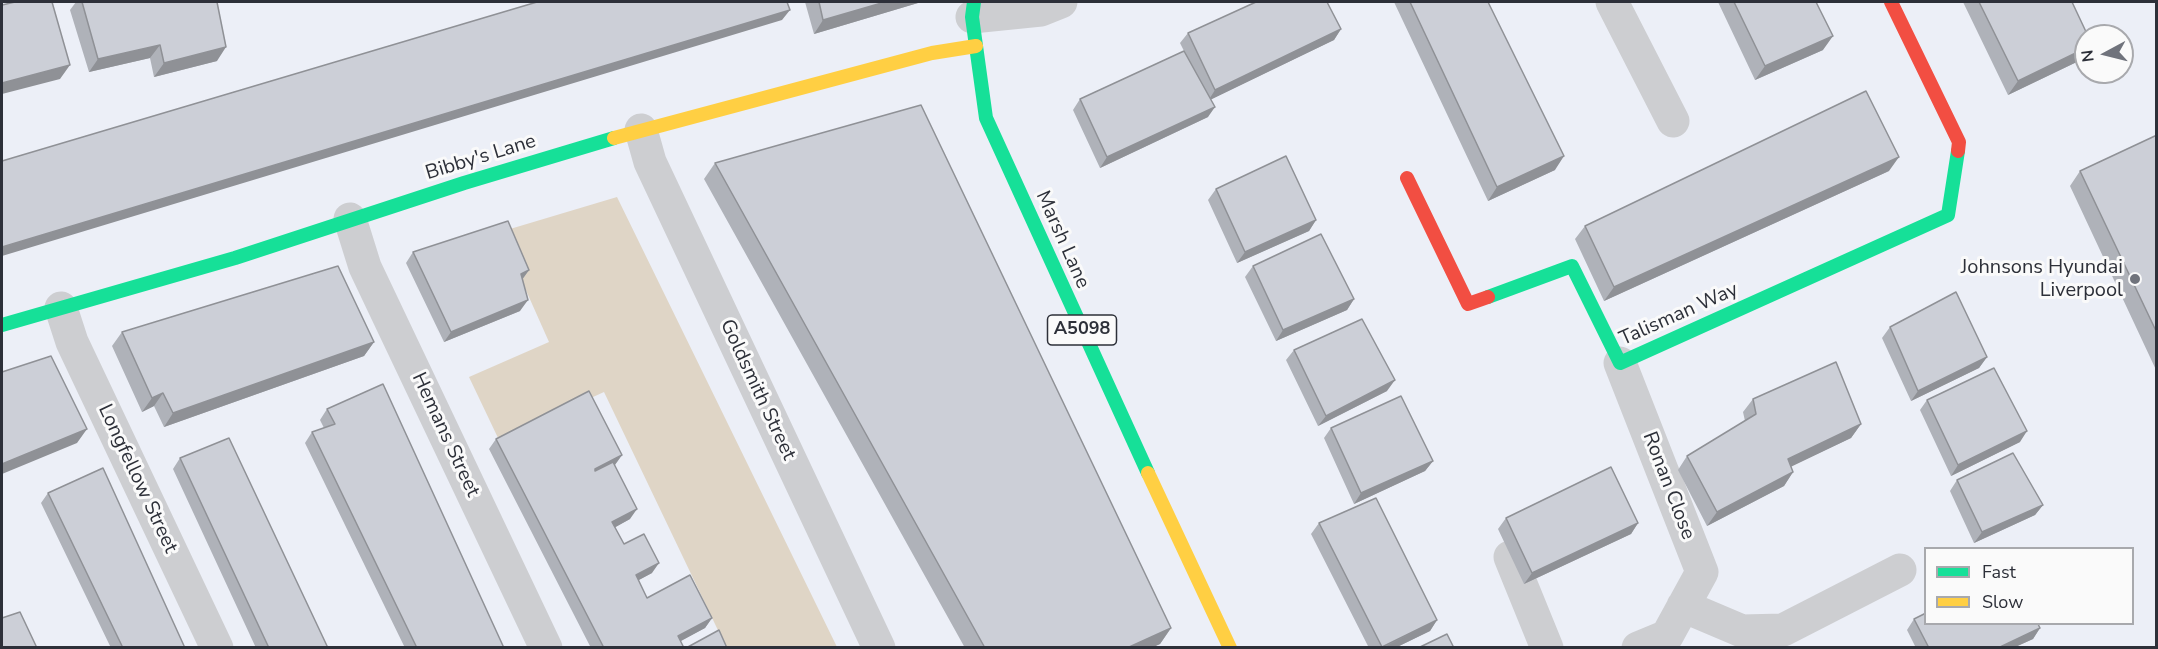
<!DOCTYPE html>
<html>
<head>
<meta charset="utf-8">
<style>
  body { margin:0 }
  #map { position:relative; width:2158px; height:649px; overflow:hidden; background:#eceff7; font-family:"Nunito Sans",sans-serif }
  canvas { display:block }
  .frame { position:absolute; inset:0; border:3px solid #2d3039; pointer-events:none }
  .legend { position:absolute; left:1924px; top:547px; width:210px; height:78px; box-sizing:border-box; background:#fafafa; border:2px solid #a8a9ad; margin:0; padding:8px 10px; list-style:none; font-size:18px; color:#2d3039 }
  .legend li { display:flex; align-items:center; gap:12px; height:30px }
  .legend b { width:30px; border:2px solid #a8a9ad }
  .north { position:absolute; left:2074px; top:24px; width:60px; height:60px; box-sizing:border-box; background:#fafafa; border:2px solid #a8a9ad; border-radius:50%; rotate:263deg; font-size:16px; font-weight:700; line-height:24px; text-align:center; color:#2d3039 }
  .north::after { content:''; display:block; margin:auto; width:21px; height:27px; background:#70737c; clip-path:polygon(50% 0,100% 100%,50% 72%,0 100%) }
</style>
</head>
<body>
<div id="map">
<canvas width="2158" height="649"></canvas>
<div class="frame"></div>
<ul class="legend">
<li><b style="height:8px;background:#16e098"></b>Fast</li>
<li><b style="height:8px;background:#ffcf43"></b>Slow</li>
</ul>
<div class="north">N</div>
</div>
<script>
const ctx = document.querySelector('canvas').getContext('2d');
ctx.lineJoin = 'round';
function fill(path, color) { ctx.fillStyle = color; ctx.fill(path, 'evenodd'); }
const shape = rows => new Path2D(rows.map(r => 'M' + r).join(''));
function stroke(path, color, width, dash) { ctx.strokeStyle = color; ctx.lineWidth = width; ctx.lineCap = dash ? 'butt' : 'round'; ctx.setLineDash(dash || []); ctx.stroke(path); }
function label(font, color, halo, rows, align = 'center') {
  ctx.font = font + ' "Nunito Sans",sans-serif'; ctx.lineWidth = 6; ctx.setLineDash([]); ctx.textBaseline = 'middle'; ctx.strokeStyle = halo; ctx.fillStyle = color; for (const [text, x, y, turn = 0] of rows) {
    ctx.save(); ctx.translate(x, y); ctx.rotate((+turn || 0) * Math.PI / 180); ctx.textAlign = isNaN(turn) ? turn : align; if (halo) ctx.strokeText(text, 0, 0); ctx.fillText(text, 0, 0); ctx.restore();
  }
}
const green = shape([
  [617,197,837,647,726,647,604,392,499,440,469,377,549,342,500,232]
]);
const street = shape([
  [1612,2,1673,121],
  [972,17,1041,10,1061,2],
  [641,130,650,162,879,648],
  [350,219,365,267,546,648],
  [61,308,72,342,217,648],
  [1620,363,1702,572,1667,636,1638,648],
  [1510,557,1547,648],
  [1683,606,1742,631,1783,630,1900,570]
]);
const fast = shape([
  [974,2,972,17,986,118,1148,473],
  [1488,297,1572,266,1620,363,1948,215,1958,151],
  [2,325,235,258,464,183,614,138]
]);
const slow = shape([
  [614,138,932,53,976,46],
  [1148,473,1230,648]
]);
const jam = shape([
  [1891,2,1959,142,1958,151],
  [1407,178,1468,304,1488,297]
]);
const wall = shape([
  [76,2,217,2,217,61,154,77,150,58,89,72,70,10],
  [805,2,919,2,918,3,814,34],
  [1394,2,1488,2,1555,170,1488,201],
  [1718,2,1816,2,1823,50,1755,80],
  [1963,2,2072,2,2086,36,2086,54,2083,59,2008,95],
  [1341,29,1334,40,1211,99,1208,117,1100,168,1073,110,1080,99,1184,51,1180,43,1188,33],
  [2157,135,2157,372,2070,186,2080,171],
  [715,163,1171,628,1160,644,1151,648,965,648,704,179],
  [1889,171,1604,301,1575,239,1585,226],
  [1216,189,1316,220,1309,231,1237,263,1208,200],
  [413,252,529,270,522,280,520,311,444,342,406,263],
  [1253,266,1354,299,1347,310,1276,341,1245,277],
  [1890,327,1987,357,1979,368,1911,401,1882,338],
  [122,332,374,342,364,356,164,427,154,406,142,412,112,346],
  [1294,350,1387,391,1318,426,1286,360],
  [1753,399,1861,424,1851,438,1791,466,1793,472,1784,486,1707,526,1678,470,1687,456,1745,421,1743,412],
  [1927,400,2020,442,1951,476,1920,410],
  [327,409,504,648,405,648,305,443,312,432,324,428,320,420],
  [1331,428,1433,461,1425,471,1354,504,1324,438],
  [496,439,622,455,615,465,630,519,615,527,624,544,652,573,638,580,647,598,712,618,705,628,680,641,684,648,591,648,489,449],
  [180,458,328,648,256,648,173,469],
  [1957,480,2043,505,2035,515,1974,543,1950,491],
  [48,493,185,648,111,648,41,503],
  [1506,518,1638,523,1631,534,1524,584,1498,529],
  [1319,523,1437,620,1430,631,1395,648,1369,648,1311,534],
  [1914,619,2040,628,2033,639,2013,648,1916,648,1907,630]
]);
const shadedWall = shape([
  [885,2,919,2,918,3,814,34,823,20],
  [790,10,782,20,2,256,2,247],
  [1341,29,1334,40,1208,101,1215,90],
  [1833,36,1823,50,1755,80,1765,66],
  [160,45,150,58,89,72,98,59],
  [226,47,217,61,154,77,164,63],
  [2086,48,2086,54,2083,59,2008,95,2018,81],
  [70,65,60,79,2,94,2,83],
  [1215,107,1208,117,1100,168,1107,157],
  [1564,156,1555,170,1488,201,1497,187],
  [1899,157,1889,171,1604,301,1614,287],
  [1316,220,1309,231,1237,263,1245,252],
  [529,270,521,281,521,274],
  [1354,299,1347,310,1276,341,1283,330],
  [528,300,520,311,444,342,451,332],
  [374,342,364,356,164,427,173,413],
  [1987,357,1979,368,1911,401,1918,391],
  [1395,380,1387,391,1318,426,1326,416],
  [163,393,154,406,142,412,152,398],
  [1861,424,1851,438,1778,473,1788,459],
  [87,429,77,443,2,474,2,464],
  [2027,431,2020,442,1951,476,1958,465],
  [622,455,614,466,588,480,595,469],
  [1433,461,1425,471,1354,504,1361,493],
  [1793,472,1784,486,1707,526,1717,512],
  [2043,505,2035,515,1974,543,1982,532],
  [637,509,630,519,605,533,612,522],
  [1638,523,1631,534,1524,584,1532,573],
  [659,563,652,573,628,586,636,575],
  [712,618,705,628,670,647,678,636],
  [1437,620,1430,631,1395,648,1382,648],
  [1171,628,1160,644,1151,648,1127,648],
  [2040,628,2033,639,2013,648,1998,648]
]);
const building = shape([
  [15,2,52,2,70,65,2,83,2,5,15,2],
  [82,2,217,2,226,47,164,63,160,45,98,59,82,2],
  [537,2,787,2,790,10,2,247,2,161,537,2],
  [819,2,885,2,823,20,819,2],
  [1256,2,1327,2,1341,29,1215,90,1188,33,1256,2],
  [1410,2,1488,2,1564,156,1497,187,1410,2],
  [1734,2,1816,2,1833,36,1765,66,1734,2],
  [1979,2,2072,2,2088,36,2086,36,2086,48,2018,81,1979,2],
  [1184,51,1215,107,1107,157,1080,99,1184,51],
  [1866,91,1899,157,1614,287,1585,226,1866,91],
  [921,105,1171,628,1127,648,985,648,715,163,921,105],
  [2157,135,2157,333,2080,171,2157,135],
  [1286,156,1316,220,1245,252,1216,189,1286,156],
  [508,221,529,270,521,274,528,300,451,332,413,252,508,221],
  [1321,234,1354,299,1283,330,1253,266,1321,234],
  [338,266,374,342,173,413,163,393,152,398,122,332,338,266],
  [1956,292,1987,357,1918,391,1890,327,1956,292],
  [1362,319,1395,380,1326,416,1294,350,1362,319],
  [51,356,87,429,2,464,2,372,51,356],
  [1836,362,1861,424,1788,459,1793,472,1717,512,1687,456,1756,414,1753,399,1836,362],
  [1994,368,2027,431,1958,465,1927,400,1994,368],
  [383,384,504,648,417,648,312,432,335,424,327,409,383,384],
  [589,391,622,455,595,469,595,471,613,462,637,509,612,522,624,544,644,534,659,563,636,575,647,598,690,575,712,618,678,636,684,648,604,648,496,439,589,391],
  [1401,396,1433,461,1361,493,1331,428,1401,396],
  [229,438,328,648,269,648,180,458,229,438],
  [2013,453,2043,505,1982,532,1957,480,2013,453],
  [1611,467,1638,523,1532,573,1506,518,1611,467],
  [103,468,185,648,123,648,48,493,103,468],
  [1376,498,1437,620,1382,647,1319,523,1376,498],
  [20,612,37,648,2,648,2,618,20,612],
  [1926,613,1926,624,2038,624,2040,628,1998,648,1929,648,1914,619,1926,613],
  [719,630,727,648,686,648,719,630],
  [1447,634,1454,648,1418,648,1447,634]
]);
const markers = [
  [2135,279,6,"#70737c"]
];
const shields = [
  [1082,330,69]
];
const shieldNames = [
  ["A5098",1082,330]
];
const streetNames = [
  ["Bibby's Lane",481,158,-17],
  ["Marsh Lane",1062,240,66],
  ["Talisman Way",1679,315,-24],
  ["Goldsmith Street",757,390,65],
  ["Hemans Street",445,435,65],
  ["Longfellow Street",137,479,65],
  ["Ronan Close",1668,486,69]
];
const poiNames = [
  ["Johnsons Hyundai",2123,268],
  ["Liverpool",2123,291]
];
fill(green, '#dfd5c6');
stroke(street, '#cdced1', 33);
stroke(fast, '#16e098', 14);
stroke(slow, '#ffcf43', 14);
stroke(jam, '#f24e42', 14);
fill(wall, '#afb2b9');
fill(shadedWall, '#8f9196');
fill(building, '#cccfd7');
stroke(building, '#8f9196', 1.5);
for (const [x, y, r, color] of markers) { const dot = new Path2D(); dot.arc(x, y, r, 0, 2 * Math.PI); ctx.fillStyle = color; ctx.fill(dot); stroke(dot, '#fafafa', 2); }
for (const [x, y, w] of shields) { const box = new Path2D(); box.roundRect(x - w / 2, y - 15, w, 30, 4.5); ctx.fillStyle = '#fafafa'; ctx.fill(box); stroke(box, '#2d3039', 1.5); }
label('bold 18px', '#2d3039', null, shieldNames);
label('20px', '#2d3039', '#fafafa', streetNames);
label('20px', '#2d3039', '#fafafa', poiNames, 'right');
</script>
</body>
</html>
